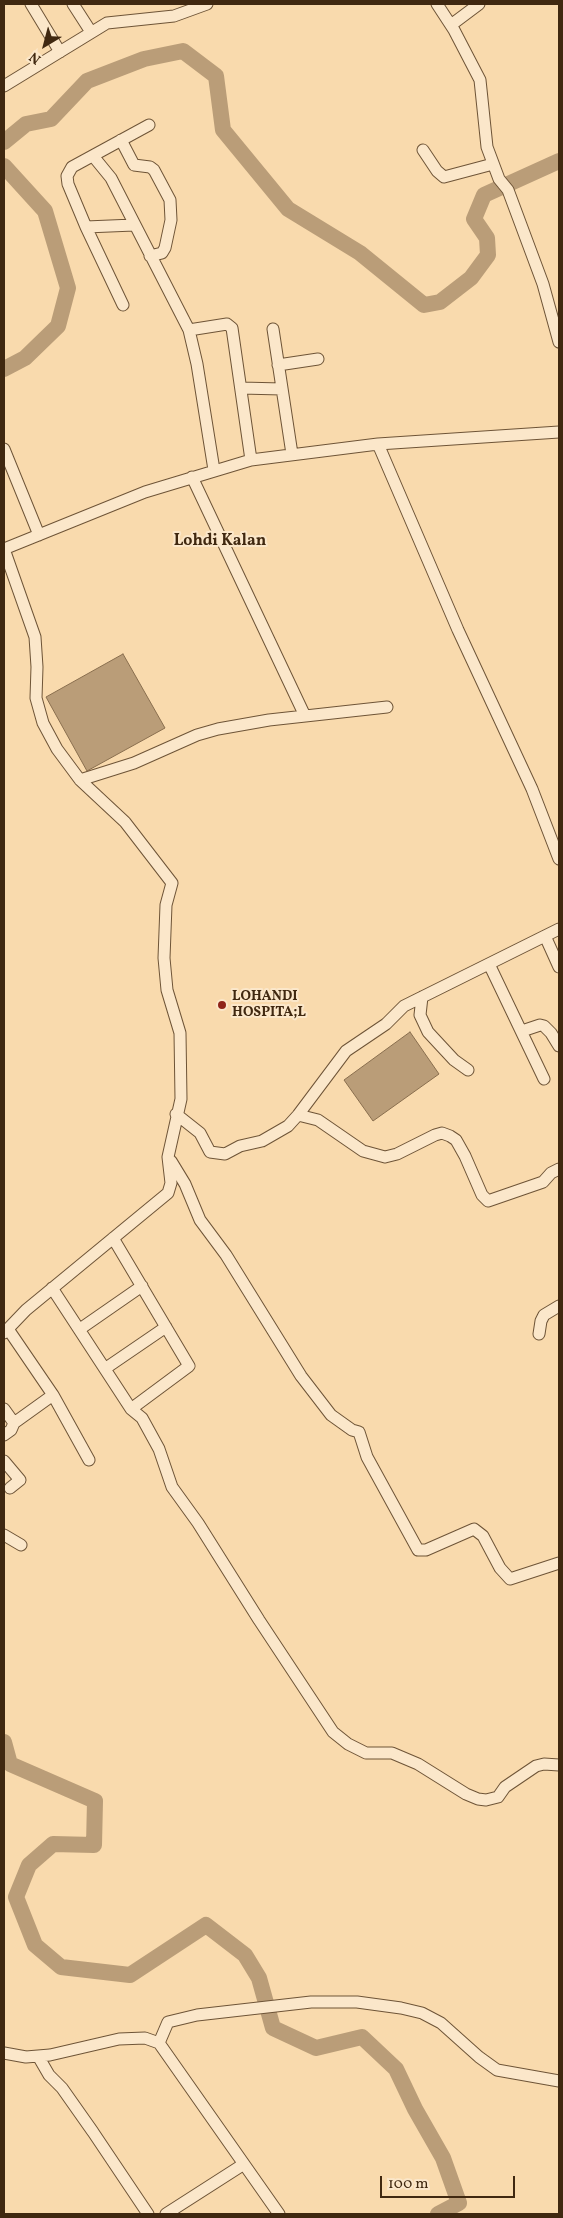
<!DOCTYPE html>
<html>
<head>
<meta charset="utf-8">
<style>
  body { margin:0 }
  #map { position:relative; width:563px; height:2218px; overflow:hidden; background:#f9daad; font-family:Vollkorn,serif }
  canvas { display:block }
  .frame { position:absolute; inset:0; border:5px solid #402810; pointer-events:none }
  .north { position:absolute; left:20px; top:20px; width:50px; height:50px; -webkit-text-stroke:4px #fbe7ca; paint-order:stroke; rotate:217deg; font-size:14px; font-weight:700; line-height:20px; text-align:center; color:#402810 }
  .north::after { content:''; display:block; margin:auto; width:18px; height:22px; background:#402810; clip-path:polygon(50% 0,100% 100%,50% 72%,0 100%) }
  .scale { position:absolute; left:380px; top:2176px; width:135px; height:22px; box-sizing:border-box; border:2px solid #402810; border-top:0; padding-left:6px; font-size:15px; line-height:18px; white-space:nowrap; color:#402810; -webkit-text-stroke:4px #fbe7ca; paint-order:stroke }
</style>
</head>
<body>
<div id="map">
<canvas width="563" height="2218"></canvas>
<div class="frame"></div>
<div class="north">N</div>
<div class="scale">100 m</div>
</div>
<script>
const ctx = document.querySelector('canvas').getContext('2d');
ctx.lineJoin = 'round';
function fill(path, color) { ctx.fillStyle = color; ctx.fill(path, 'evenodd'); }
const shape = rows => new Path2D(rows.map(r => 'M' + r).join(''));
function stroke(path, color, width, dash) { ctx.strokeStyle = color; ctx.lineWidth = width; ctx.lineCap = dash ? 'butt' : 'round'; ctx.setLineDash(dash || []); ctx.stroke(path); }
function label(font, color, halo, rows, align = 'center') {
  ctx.font = font + ' Vollkorn,serif'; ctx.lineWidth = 4; ctx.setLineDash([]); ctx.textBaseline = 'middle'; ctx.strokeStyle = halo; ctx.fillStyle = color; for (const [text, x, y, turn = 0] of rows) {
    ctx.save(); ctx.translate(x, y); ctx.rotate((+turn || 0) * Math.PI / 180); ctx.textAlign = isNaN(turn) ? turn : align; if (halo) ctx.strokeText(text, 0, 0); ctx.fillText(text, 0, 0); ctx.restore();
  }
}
const water = shape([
  [123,654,165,728,87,771,46,697,123,654],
  [410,1032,439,1074,373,1121,344,1080,410,1032]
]);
const river = shape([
  [4,142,26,124,51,119,87,81,144,59,183,51,216,76,223,130,288,209,360,253,424,305,440,302,471,278,488,255,487,238,474,219,484,195,559,161],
  [4,166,45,211,68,288,58,326,25,358,4,369],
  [4,1742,10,1764,95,1801,94,1845,53,1844,29,1865,16,1897,35,1945,61,1967,130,1975,206,1925,245,1955,259,1978,273,2028,316,2048,362,2037,396,2069,415,2109,443,2158,459,2203,438,2214]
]);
const minor = shape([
  [31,4,60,52],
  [73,4,91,32],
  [437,4,454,30,480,80,487,147,499,179,508,190,543,284,559,342],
  [451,25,479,4],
  [4,86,107,23,174,16,207,4],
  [121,140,134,165,150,167,154,170,170,200,171,220,165,248,162,253,150,256],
  [423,150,437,171,444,177,493,164],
  [93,156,111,178,189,330,197,364,214,470],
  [86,227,134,225],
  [123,305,86,227,68,184,67,176,72,167,149,125],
  [273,329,292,454],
  [189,330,227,324,232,328,251,460],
  [278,365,318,359],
  [241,388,282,389],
  [378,444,458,630,532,789,559,859],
  [4,449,39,535],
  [192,477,305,716],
  [4,549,145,492,251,460,378,444,559,432],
  [80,780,134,763,197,735,218,729,269,720,387,707],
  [545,936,559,967],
  [489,964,544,1079],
  [422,997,420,1015,428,1032,454,1060,468,1070],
  [522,1031,540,1025,544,1026,551,1033,559,1046],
  [176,1114,200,1133,210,1152,225,1154,240,1146,262,1141,288,1126,298,1115,346,1051,386,1024,404,1006,559,929],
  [298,1115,318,1120,363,1151,385,1157,397,1154,435,1135,442,1133,450,1136,456,1140,465,1156,482,1195,488,1201,543,1182,551,1173,559,1169],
  [171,1161,185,1184,200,1220,226,1255,301,1376,331,1415,352,1430,359,1432,367,1457,418,1550,426,1550,474,1529,483,1536,500,1568,510,1579,559,1563],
  [113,1238,189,1366,131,1409],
  [52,1288,131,1409,142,1418,159,1449,172,1487,198,1523,259,1620,333,1732,348,1744,366,1753,392,1753,418,1764,466,1794,478,1799,486,1800,498,1797,505,1787,536,1766,544,1764,559,1765],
  [8,1329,53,1395,89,1460],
  [80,1329,142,1286],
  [4,1333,26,1310,168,1193,171,1183,168,1157,181,1099,180,1033,167,990,164,958,166,905,172,883,125,822,80,780,57,749,43,723,36,698,37,667,35,637,4,549],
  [539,1334,541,1321,544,1315,559,1306],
  [106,1368,166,1327],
  [4,1409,14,1423],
  [4,1435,11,1430,14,1423,53,1395],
  [4,1461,20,1480,10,1488],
  [4,1535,21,1545],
  [159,2043,279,2214],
  [4,2053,26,2057,50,2055,119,2039,145,2038,159,2043,168,2022,197,2015,311,2002,357,2002,401,2008,422,2013,441,2023,479,2057,497,2070,559,2081],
  [38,2056,49,2075,62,2088,93,2132,148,2214],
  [166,2214,244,2164]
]);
const markers = [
  [222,1005,5,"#8f2418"]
];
const poiNames = [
  ["LOHANDI",232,997],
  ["HOSPITA;L",232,1013]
];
const quarterNames = [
  ["Lohdi Kalan",220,542]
];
fill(water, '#ba9d78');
stroke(water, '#896e4e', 1);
stroke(river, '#ba9d78', 16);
stroke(minor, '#6e5437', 13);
stroke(minor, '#fbe7ca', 11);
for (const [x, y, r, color] of markers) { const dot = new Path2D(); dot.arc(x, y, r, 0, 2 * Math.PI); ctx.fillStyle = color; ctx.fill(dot); stroke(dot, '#fbe7ca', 2); }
label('bold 14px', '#402810', '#fbe7ca', poiNames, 'left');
label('bold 16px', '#402810', '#fbe7ca', quarterNames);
</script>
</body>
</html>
